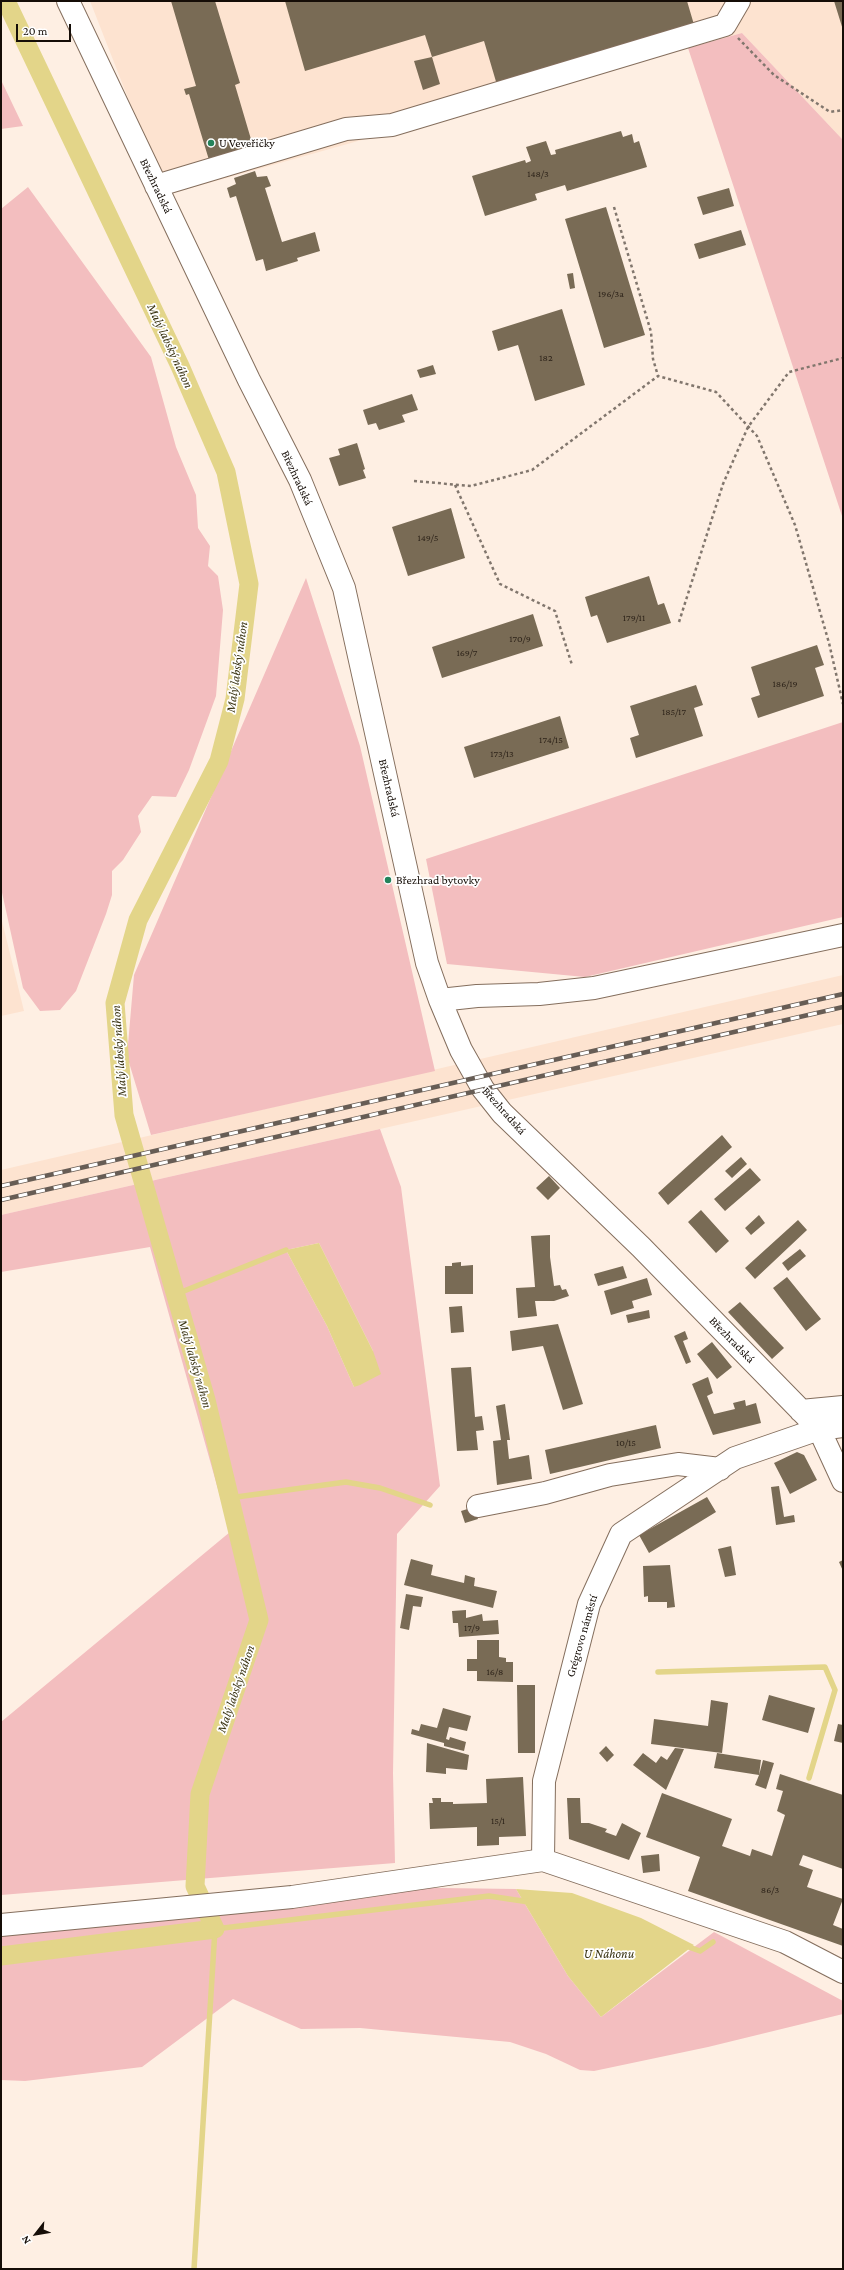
<!DOCTYPE html>
<html>
<head>
<meta charset="utf-8">
<style>
  body { margin:0 }
  #map { position:relative; width:844px; height:2270px; overflow:hidden; background:#feefe3; font-family:"Crimson Pro",serif }
  canvas { display:block }
  .frame { position:absolute; inset:0; border:2px solid #150d07; pointer-events:none }
  .north { position:absolute; left:16px; top:2214px; width:40px; height:40px; -webkit-text-stroke:3px #fff; paint-order:stroke; rotate:239deg; font-size:11px; font-weight:700; line-height:16px; text-align:center; color:#150d07 }
  .north::after { content:''; display:block; margin:auto; width:14px; height:18px; background:#150d07; clip-path:polygon(50% 0,100% 100%,50% 72%,0 100%) }
  .scale { position:absolute; left:16px; top:24px; width:55px; height:18px; box-sizing:border-box; border:2px solid #150d07; border-top:0; padding-left:5px; font-size:12px; line-height:14px; white-space:nowrap; color:#150d07; -webkit-text-stroke:3px #fff; paint-order:stroke }
</style>
</head>
<body>
<div id="map">
<canvas width="844" height="2270"></canvas>
<div class="frame"></div>
<div class="north">N</div>
<div class="scale">20 m</div>
</div>
<script>
const ctx = document.querySelector('canvas').getContext('2d');
ctx.lineJoin = 'round';
function fill(path, color) { ctx.fillStyle = color; ctx.fill(path, 'evenodd'); }
const shape = rows => new Path2D(rows.map(r => 'M' + r).join(''));
function stroke(path, color, width, dash) { ctx.strokeStyle = color; ctx.lineWidth = width; ctx.lineCap = dash ? 'butt' : 'round'; ctx.setLineDash(dash || []); ctx.stroke(path); }
function label(font, color, halo, rows, align = 'center') {
  ctx.font = font + ' "Crimson Pro",serif'; ctx.lineWidth = 3.5; ctx.setLineDash([]); ctx.textBaseline = 'middle'; ctx.strokeStyle = halo; ctx.fillStyle = color; for (const [text, x, y, turn = 0] of rows) {
    ctx.save(); ctx.translate(x, y); ctx.rotate((+turn || 0) * Math.PI / 180); ctx.textAlign = isNaN(turn) ? turn : align; if (halo) ctx.strokeText(text, 0, 0); ctx.fillText(text, 0, 0); ctx.restore();
  }
}
const built = shape([
  [90,1,843,1,843,140,742,33,166,195],
  [1,917,24,1011,1,1016],
  [843,975,843,1024,1,1215,1,1170]
]);
const green = shape([
  [742,33,843,140,843,519,688,48],
  [1,80,23,126,1,129],
  [28,187,151,357,176,447,196,495,198,528,210,546,208,566,218,576,223,610,216,696,189,770,176,797,152,796,138,816,141,832,123,860,112,871,112,895,106,914,76,991,60,1010,40,1011,23,988,1,888,1,209],
  [306,578,360,746,435,1071,151,1135,127,1056,134,975],
  [843,722,843,917,585,977,447,964,426,859],
  [380,1129,401,1187,440,1486,397,1534,393,1773,395,1863,1,1895,1,1722,230,1532,150,1247,1,1272,1,1215],
  [319,1243,373,1351,354,1387,327,1326,286,1250],
  [367,1887,516,1889,568,1976,601,2017,714,1932,843,2001,843,2014,708,2047,594,2071,580,2070,546,2054,510,2042,360,2028,301,2029,233,1999,142,2067,25,2081,1,2080,1,1931]
]);
const water = shape([
  [319,1243,373,1351,381,1374,360,1385,354,1387,327,1326,286,1250],
  [516,1889,572,1893,641,1918,694,1945,601,2017,568,1976]
]);
const stream = shape([
  [174,1295,286,1250],
  [229,1498,346,1482,380,1488,430,1505],
  [658,1672,825,1667,835,1690,809,1778],
  [683,1945,700,1951,713,1942],
  [194,2269,215,1929,489,1896,529,1902]
]);
const canal = shape([
  [1,1956,215,1929,195,1886,200,1794,259,1620,206,1400,124,1115,115,1003,138,920,219,761,235,699,249,584,226,472,180,366,6,1]
]);
const building = shape([
  [171,1,215,1,240,83,235,85,253,146,209,160,189,94,186,95,184,89,196,86],
  [285,1,687,1,695,28,497,85,484,41,432,57,440,84,423,90,414,61,432,57,425,35,305,71],
  [834,1,843,1,843,30],
  [621,131,623,137,632,134,634,143,639,141,647,167,567,191,565,185,535,194,537,200,485,216,472,176,525,160,526,163,531,161,526,147,546,141,551,155,556,154,555,150],
  [255,171,257,177,267,176,271,186,265,188,282,242,315,232,320,251,297,258,298,261,266,271,263,259,256,261,236,196,230,198,227,188,236,184,234,178],
  [729,188,734,206,703,215,697,197],
  [606,207,645,335,604,348,565,219],
  [741,230,746,245,699,259,694,244],
  [573,273,575,288,570,289,567,274],
  [562,309,585,385,535,401,518,345,498,351,492,331],
  [433,365,436,374,420,378,417,370],
  [412,394,418,410,402,415,405,422,379,430,376,423,368,425,363,410],
  [357,443,365,469,363,470,366,478,339,486,329,458,340,455,338,449],
  [451,508,465,558,408,576,392,527],
  [649,576,658,605,664,603,671,623,607,643,597,615,591,617,585,597],
  [533,614,543,646,442,678,432,647],
  [817,645,824,665,815,668,824,696,758,718,751,698,760,695,751,667],
  [696,685,703,705,694,708,703,736,636,758,630,738,639,735,630,706],
  [560,716,569,748,474,778,464,747],
  [722,1135,732,1147,668,1205,658,1193],
  [741,1157,747,1164,732,1178,725,1171],
  [750,1168,761,1180,725,1211,714,1199],
  [549,1176,560,1188,548,1200,536,1188],
  [701,1210,729,1241,716,1253,688,1222],
  [759,1215,765,1223,751,1235,745,1228],
  [798,1220,807,1230,755,1279,745,1268],
  [550,1235,550,1257,554,1286,560,1285,562,1290,566,1289,569,1296,554,1301,535,1301,537,1316,518,1318,516,1288,535,1287,531,1236],
  [800,1249,806,1256,788,1271,782,1263],
  [461,1262,461,1266,473,1265,473,1294,445,1294,445,1266,452,1266,452,1263],
  [623,1266,627,1278,598,1286,594,1274],
  [787,1277,821,1319,806,1331,773,1288],
  [647,1278,652,1295,632,1301,634,1308,611,1315,604,1291],
  [740,1302,784,1348,772,1359,728,1312],
  [462,1306,464,1332,451,1333,449,1307],
  [649,1310,650,1318,628,1323,626,1315],
  [558,1324,583,1404,563,1410,543,1346,512,1351,510,1331],
  [685,1331,688,1339,683,1341,691,1362,686,1364,674,1336],
  [712,1342,732,1367,717,1379,697,1354],
  [471,1367,475,1417,482,1416,484,1430,476,1431,478,1450,457,1451,451,1368],
  [708,1377,713,1393,707,1396,714,1414,735,1409,733,1403,745,1400,746,1406,756,1403,761,1423,713,1435,692,1384],
  [505,1404,510,1440,507,1440,509,1459,529,1455,532,1479,497,1485,493,1441,501,1440,496,1406],
  [656,1425,661,1448,550,1474,545,1450],
  [797,1452,804,1455,817,1480,790,1494,774,1463],
  [779,1486,784,1517,794,1515,795,1522,776,1525,771,1487],
  [707,1497,716,1512,649,1553,639,1535],
  [474,1507,478,1519,465,1523,461,1511],
  [731,1546,736,1575,725,1577,718,1549],
  [411,1559,433,1565,431,1575,464,1583,465,1575,475,1578,474,1586,497,1591,493,1608,404,1585],
  [843,1560,843,1571,839,1562],
  [670,1565,675,1607,667,1608,667,1602,648,1602,648,1596,644,1597,643,1566],
  [406,1594,423,1597,421,1607,413,1606,409,1630,400,1628],
  [466,1610,466,1618,482,1614,483,1621,498,1620,499,1634,459,1637,458,1623,453,1623,452,1611],
  [477,1640,499,1640,499,1657,506,1658,506,1662,513,1662,513,1682,477,1681,477,1671,467,1671,467,1659,477,1659],
  [517,1685,535,1685,535,1753,518,1753],
  [769,1695,815,1708,808,1733,762,1720],
  [711,1700,728,1703,722,1753,651,1744,654,1719,708,1726],
  [443,1708,471,1716,467,1731,449,1727,446,1739,449,1740,450,1737,466,1742,464,1751,444,1746,444,1743,411,1734,412,1729,419,1731,421,1724,437,1728],
  [838,1724,843,1725,843,1743,834,1741],
  [427,1743,469,1755,467,1770,446,1768,446,1774,426,1772],
  [606,1746,614,1755,607,1762,599,1753],
  [675,1748,684,1749,666,1790,633,1765,643,1753,656,1763,661,1756,667,1760],
  [717,1753,761,1760,759,1775,763,1760,774,1763,766,1789,755,1785,759,1775,714,1768],
  [780,1774,843,1795,843,1869,803,1855,799,1865,813,1870,807,1887,843,1899,833,1925,843,1929,843,1946,688,1891,700,1857,646,1837,662,1793,732,1819,722,1846,750,1856,752,1849,772,1856,785,1815,777,1811,783,1791,776,1789],
  [523,1777,526,1836,499,1837,499,1845,477,1846,477,1827,430,1829,429,1803,433,1803,432,1798,441,1798,441,1802,453,1802,453,1804,487,1803,486,1779],
  [567,1798,580,1798,581,1823,589,1823,607,1829,605,1832,616,1836,622,1823,641,1833,629,1860,569,1839],
  [659,1854,660,1871,643,1873,641,1856]
]);
const path = shape([
  [738,38,774,75,830,112,843,110],
  [614,207,651,332,653,359,658,376],
  [414,481,471,486,532,470,658,376,716,392,757,436,795,525,829,643,843,704],
  [455,485,500,584,555,611,572,665],
  [679,622,723,484,748,427,789,372,843,358]
]);
const minor = shape([
  [68,1,249,380,300,480,344,588,427,963,440,1000,461,1050,483,1089,502,1113,641,1247,819,1429,843,1481],
  [156,186,346,129,392,125,725,25,739,1],
  [440,1000,477,996,539,994,594,988,843,935],
  [801,1411,843,1407],
  [478,1506,545,1493,610,1475,678,1464,720,1469],
  [543,1860,544,1781,589,1604,621,1534,735,1458,819,1429,843,1426],
  [1,1925,292,1897,543,1860,785,1942,843,1972]
]);
const rail = shape([
  [1,1186,843,994],
  [1,1200,843,1007]
]);
const markers = [
  [211,143,4,"#24835b"],
  [388,880,4,"#24835b"]
];
const numberNames = [
  ["148/3",538,174],
  ["196/3a",611,294],
  ["182",546,358],
  ["149/5",428,538],
  ["179/11",634,618],
  ["170/9",520,639],
  ["169/7",467,653],
  ["186/19",785,684],
  ["185/17",674,712],
  ["174/15",551,740],
  ["173/13",502,754],
  ["10/15",626,1443],
  ["17/9",472,1628],
  ["16/8",495,1672],
  ["15/1",498,1821],
  ["86/3",770,1890]
];
const poiNames = [
  ["U Veveřičky",219,143],
  ["Březhrad bytovky",396,880]
];
const streetNames = [
  ["Březhradská",156,186,64],
  ["Březhradská",297,478,65],
  ["Březhradská",389,788,77],
  ["Březhradská",504,1111,48],
  ["Březhradská",732,1340,46],
  ["Grégrovo náměstí",582,1636,-74]
];
const waterNames = [
  ["Malý labský náhon",170,346,65],
  ["Malý labský náhon",237,667,-82],
  ["Malý labský náhon",119,1051,-94],
  ["Malý labský náhon",195,1364,74],
  ["Malý labský náhon",236,1689,-71],
  ["U Náhonu",609,1954]
];
fill(built, '#fde3d0');
fill(green, '#f3bebf');
fill(water, '#e3d589');
stroke(stream, '#e3d589', 5.5);
stroke(canal, '#e3d589', 19);
fill(building, '#796b55');
stroke(minor, '#846e5d', 24);
stroke(path, '#81766d', 2.5, [3, 3]);
stroke(minor, '#fff', 22);
stroke(rail, '#675d55', 4.5);
stroke(rail, '#fff', 3, [9]);
for (const [x, y, r, color] of markers) { const dot = new Path2D(); dot.arc(x, y, r, 0, 2 * Math.PI); ctx.fillStyle = color; ctx.fill(dot); stroke(dot, '#fff', 1.5); }
label('10px', '#2e241a', null, numberNames);
label('12px', '#150d07', '#fff', poiNames, 'left');
label('12px', '#150d07', '#fff', streetNames);
label('italic 13px', '#3a3413', '#fff', waterNames);
</script>
</body>
</html>
